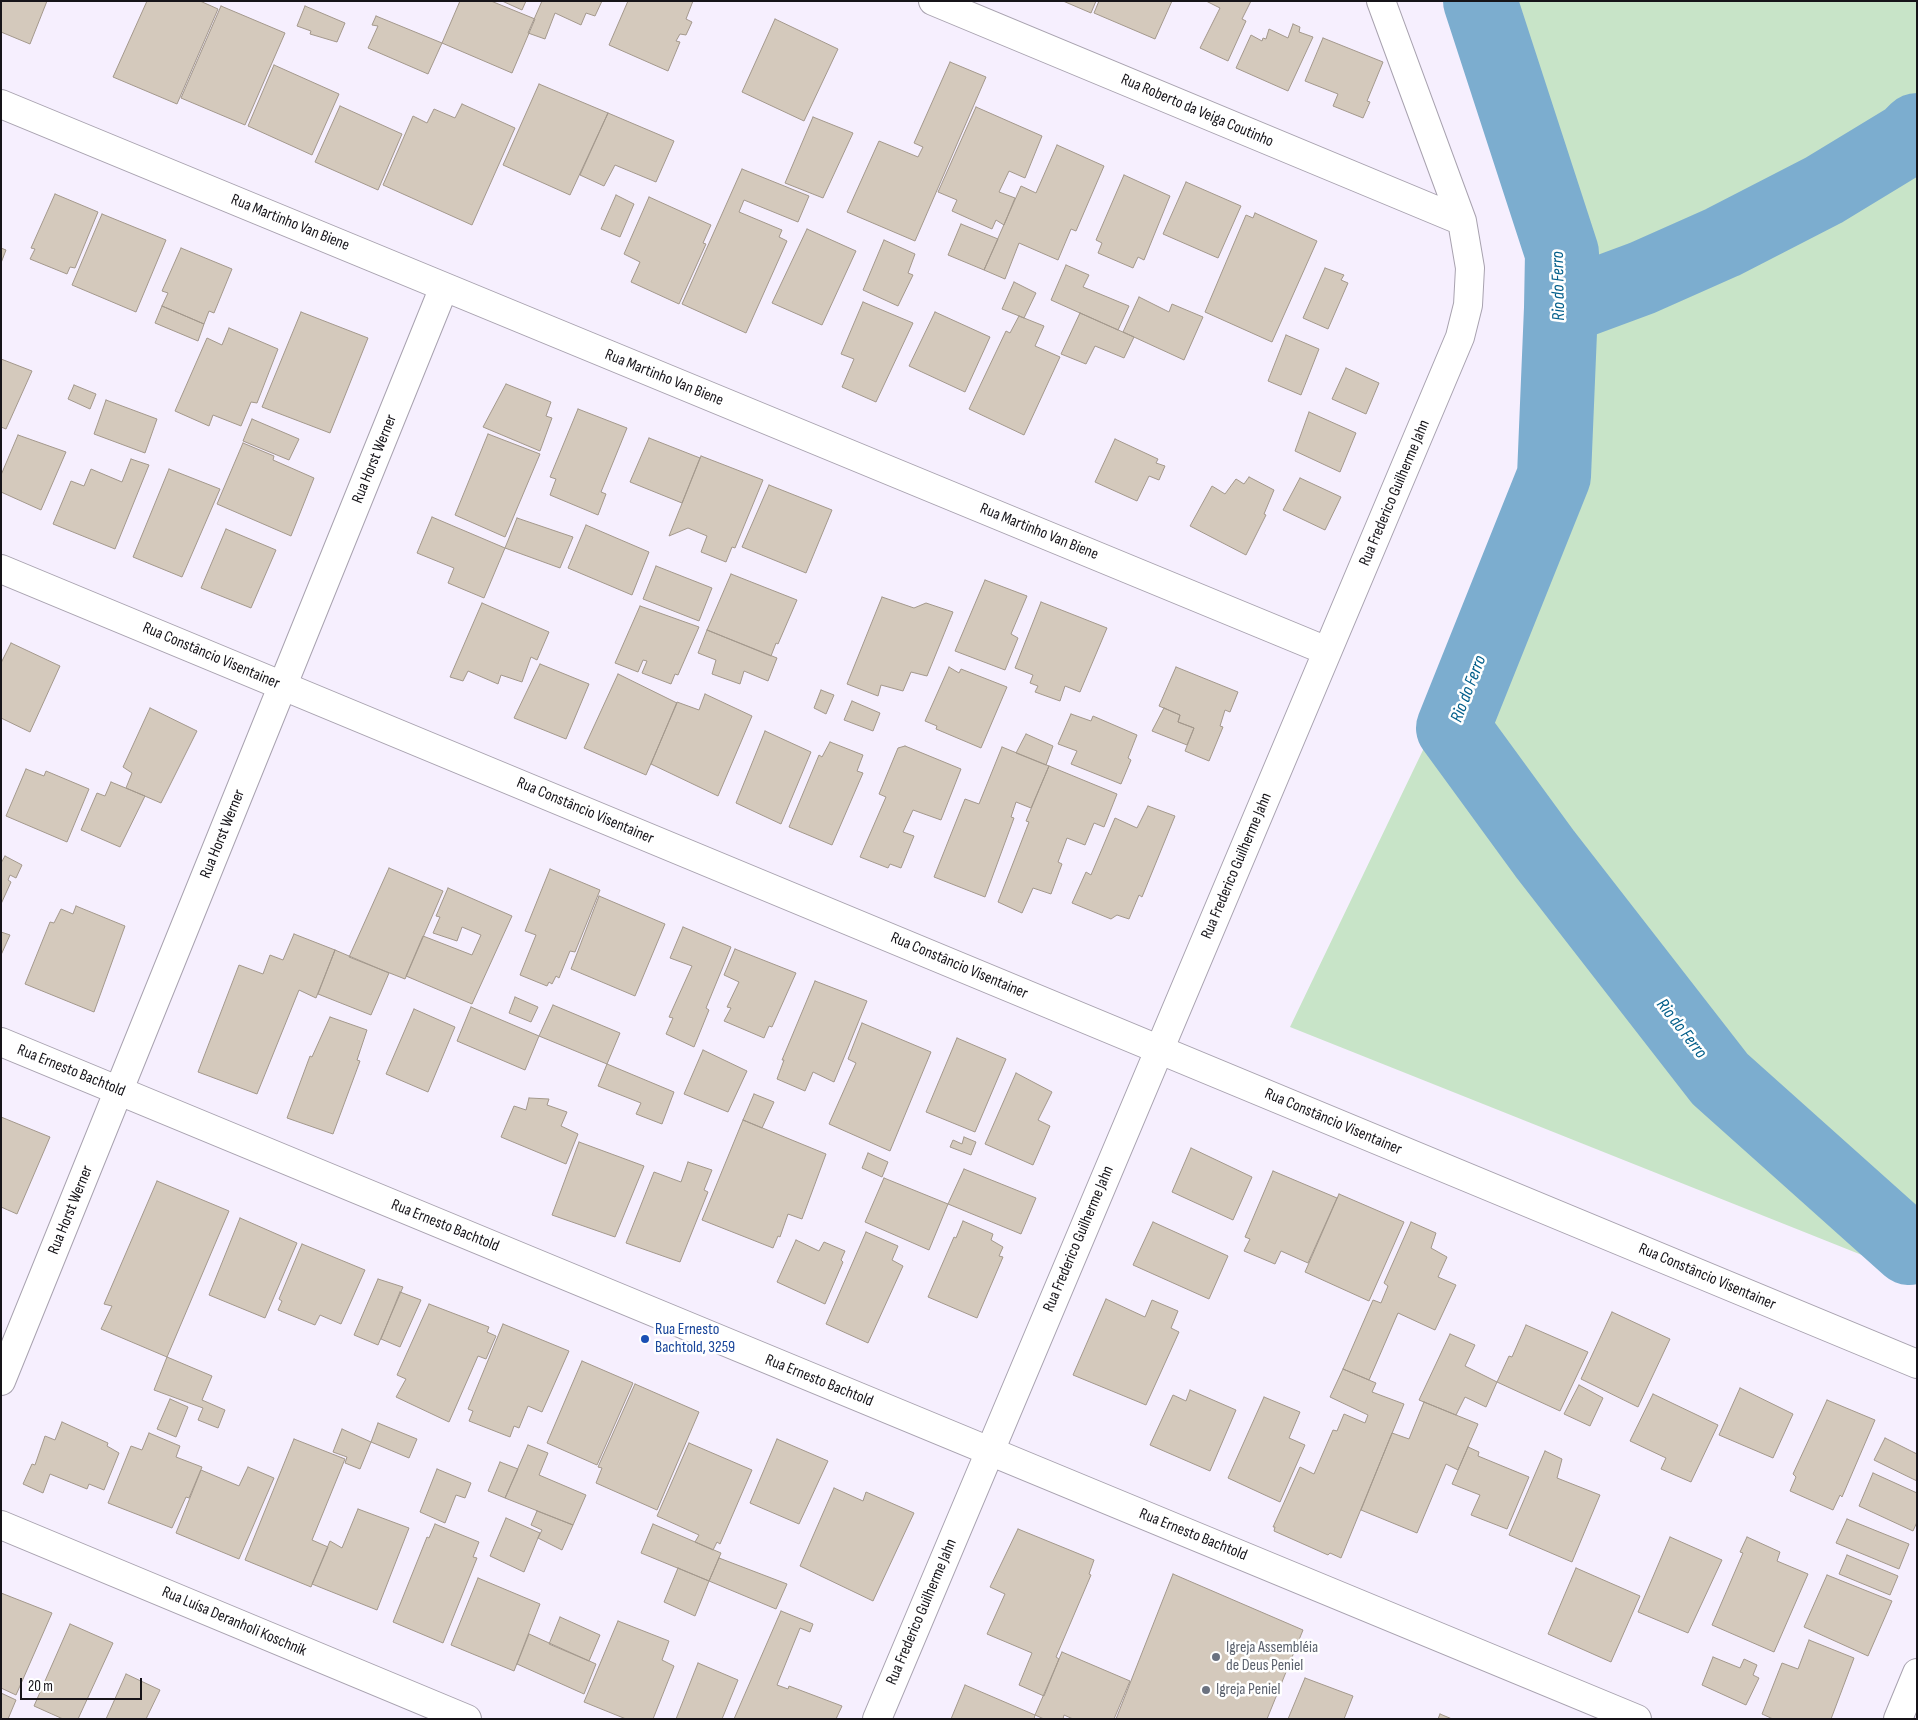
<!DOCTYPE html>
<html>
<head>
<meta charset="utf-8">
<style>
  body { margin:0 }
  #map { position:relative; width:1918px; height:1720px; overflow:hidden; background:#f6effe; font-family:"Sofia Sans Condensed",sans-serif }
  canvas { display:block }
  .frame { position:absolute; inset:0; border:2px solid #161419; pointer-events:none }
  .scale { position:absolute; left:20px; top:1678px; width:122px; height:22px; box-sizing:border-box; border:2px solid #161419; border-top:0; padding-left:6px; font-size:15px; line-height:18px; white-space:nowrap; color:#161419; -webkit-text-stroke:4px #fff; paint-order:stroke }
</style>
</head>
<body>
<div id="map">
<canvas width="1918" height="1720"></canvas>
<div class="frame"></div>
<div class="scale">20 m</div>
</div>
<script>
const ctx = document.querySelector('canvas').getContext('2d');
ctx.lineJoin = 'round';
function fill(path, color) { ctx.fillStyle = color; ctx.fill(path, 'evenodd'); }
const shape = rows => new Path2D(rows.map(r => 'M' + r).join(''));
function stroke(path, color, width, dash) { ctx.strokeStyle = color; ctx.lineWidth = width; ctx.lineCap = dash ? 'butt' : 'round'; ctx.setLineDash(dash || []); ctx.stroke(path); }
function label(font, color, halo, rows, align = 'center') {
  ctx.font = font + ' "Sofia Sans Condensed",sans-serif'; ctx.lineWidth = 5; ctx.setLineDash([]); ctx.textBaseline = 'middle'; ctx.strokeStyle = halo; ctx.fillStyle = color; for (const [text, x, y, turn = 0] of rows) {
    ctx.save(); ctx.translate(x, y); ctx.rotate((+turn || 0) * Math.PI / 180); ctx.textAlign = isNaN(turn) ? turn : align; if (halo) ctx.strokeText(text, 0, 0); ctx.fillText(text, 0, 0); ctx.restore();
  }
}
const green = shape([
  [1480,1,1917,1,1917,1271,1912,1275,1290,1027,1545,496,1562,253]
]);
const river = shape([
  [1480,1,1562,253,1561,308,1554,476,1453,728,1545,854,1720,1079,1909,1248,1917,1242],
  [1561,308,1642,278,1723,242,1824,190,1908,139,1917,130]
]);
const building = shape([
  [1,1,47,1,30,44,1,32,1,1],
  [147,1,200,1,218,9,177,104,113,77,147,1],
  [460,1,491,1,535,19,512,73,442,43,460,1],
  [502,1,526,1,522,10,502,1],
  [542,1,602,1,595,16,586,13,581,25,555,13,545,39,528,33,542,1],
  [628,1,693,1,686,19,692,22,686,35,680,34,676,41,680,42,668,71,609,45,628,1],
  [1063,1,1096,1,1091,13,1063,1],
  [1099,1,1172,1,1155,39,1094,13,1099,1],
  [1206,1,1251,1,1242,19,1246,21,1228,61,1200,48,1220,8,1206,1],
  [221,6,285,33,245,125,181,98,221,6],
  [305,6,345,23,337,42,310,34,311,31,297,26,305,6],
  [376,16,442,43,428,74,368,48,378,26,372,25,376,16],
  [775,19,838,49,804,121,742,92,775,19],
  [1293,24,1300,27,1299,32,1313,37,1288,91,1236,68,1251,35,1262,41,1263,38,1266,39,1269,29,1288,38,1293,24],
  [1323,38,1383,62,1367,101,1370,102,1363,118,1333,106,1338,94,1305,81,1323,38],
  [950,62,986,77,915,241,847,212,879,141,918,157,923,147,914,143,950,62],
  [274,65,339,94,312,155,248,126,274,65],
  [539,84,608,113,570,195,503,165,539,84],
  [462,104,515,128,472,225,383,185,413,116,427,123,434,109,455,118,462,104],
  [340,106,402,134,378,190,315,162,340,106],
  [976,107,1042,136,1025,178,1009,171,999,192,1015,198,1004,225,996,220,992,229,952,211,957,200,938,192,976,107],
  [608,113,674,141,656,182,615,165,604,186,580,175,608,113],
  [813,117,853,133,823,198,785,183,813,117],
  [1057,145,1104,166,1076,231,1071,229,1058,260,1019,243,1005,279,984,270,1021,186,1036,193,1057,145],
  [742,169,809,196,798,222,744,200,739,212,782,230,779,237,787,241,746,333,682,304,742,169],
  [1124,175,1170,196,1144,260,1138,257,1133,268,1098,253,1102,243,1096,240,1124,175],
  [1186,182,1241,206,1218,258,1163,234,1186,182],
  [55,194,98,212,75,268,70,267,67,274,30,259,35,249,31,248,55,194],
  [616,195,634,204,620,237,601,229,616,195],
  [649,197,711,225,703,243,706,244,679,304,631,282,640,262,624,254,649,197],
  [1255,213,1317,241,1272,342,1205,312,1246,215,1253,218,1255,213],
  [102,214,166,240,136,312,72,285,102,214],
  [961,224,998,239,984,270,948,255,961,224],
  [807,229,856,251,822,325,772,303,807,229],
  [884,240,915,254,908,273,913,275,898,306,863,290,884,240],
  [1,248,6,250,1,263,1,248],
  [181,248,232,269,214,313,209,311,204,324,162,306,168,293,162,291,181,248],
  [1066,265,1089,275,1083,287,1129,306,1118,330,1051,300,1066,265],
  [1325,268,1344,275,1341,280,1348,283,1328,329,1303,318,1325,268],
  [1014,282,1036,293,1024,318,1002,309,1014,282],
  [1139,297,1169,312,1172,304,1203,317,1184,360,1123,332,1139,297],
  [863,302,913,323,876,402,842,387,854,359,841,354,863,302],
  [162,306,204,324,198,341,155,323,162,306],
  [301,312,368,338,330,433,262,407,301,312],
  [935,312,990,337,965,392,909,366,935,312],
  [1080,313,1134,337,1124,358,1095,346,1086,364,1061,354,1080,313],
  [1019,316,1044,326,1035,346,1060,357,1024,435,969,409,1006,331,1010,333,1019,316],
  [229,328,278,349,257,403,251,402,241,426,213,415,209,426,175,411,207,338,222,345,229,328],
  [1286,335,1319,349,1301,395,1268,381,1286,335],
  [1,359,32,371,6,429,1,427,1,359],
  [1346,368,1379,383,1366,414,1332,399,1346,368],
  [506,384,551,402,546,416,552,418,540,451,483,427,506,384],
  [74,385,96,394,90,409,68,399,74,385],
  [106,400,157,419,145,453,94,434,106,400],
  [578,409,627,428,601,492,606,494,598,515,550,495,556,479,550,477,578,409],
  [1309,412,1356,433,1340,472,1295,451,1309,412],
  [252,419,299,439,289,460,243,441,252,419],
  [488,434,540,454,505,537,455,515,488,434],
  [18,435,66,452,41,510,1,492,1,475,18,435],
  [649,438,700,458,682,503,630,482,649,438],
  [1115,439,1158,459,1156,463,1165,466,1159,480,1149,476,1137,501,1095,482,1115,439],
  [243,443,274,456,273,460,314,478,291,536,217,504,243,443],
  [701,456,763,480,735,548,732,547,726,562,701,552,707,536,688,528,669,536,701,456],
  [131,459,149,465,115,549,53,524,71,481,84,486,91,469,122,482,131,459],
  [169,469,220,489,182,577,133,557,169,469],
  [1249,477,1274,490,1264,514,1266,515,1246,555,1190,526,1212,486,1225,494,1236,479,1244,484,1249,477],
  [1300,478,1341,497,1325,530,1283,510,1300,478],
  [769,485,832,510,806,573,742,547,769,485],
  [432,517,505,548,484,598,448,583,454,568,417,553,432,517],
  [517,518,573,537,560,568,505,548,517,518],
  [586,525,649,552,632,595,568,568,586,525],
  [226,529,276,550,251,608,201,588,226,529],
  [656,566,712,588,699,621,643,599,656,566],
  [731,574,797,600,778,644,776,643,771,656,707,630,731,574],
  [985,580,1027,596,1011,634,1018,638,1005,670,955,651,985,580],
  [882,597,914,608,926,603,953,612,927,676,911,672,903,691,881,685,878,696,847,684,882,597],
  [1041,602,1107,628,1080,692,1065,686,1060,701,1035,692,1038,686,1030,683,1033,675,1015,668,1041,602],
  [482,603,549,632,537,660,531,657,522,682,501,675,498,684,468,671,463,681,450,677,482,603],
  [640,606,699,627,678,675,675,674,671,684,642,673,647,661,643,660,638,672,615,663,640,606],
  [707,630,777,658,768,681,744,671,740,684,712,674,716,660,698,653,707,630],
  [11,643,60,666,30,732,1,718,1,663,11,643],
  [540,664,589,684,566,739,514,718,540,664],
  [949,667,959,673,961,669,1007,687,981,748,936,729,937,726,925,721,949,667],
  [1176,667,1238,692,1230,712,1225,710,1220,726,1223,727,1209,761,1185,751,1194,728,1178,722,1180,715,1159,706,1176,667],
  [618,674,677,703,646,775,584,748,618,674],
  [821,690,834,695,826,714,814,708,821,690],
  [705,694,752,716,718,796,651,764,677,702,699,710,705,694],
  [852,701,880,713,873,731,844,720,852,701],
  [150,708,197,731,161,803,126,788,132,773,123,767,150,708],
  [1164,708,1180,715,1178,722,1194,728,1187,745,1152,731,1164,708],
  [1071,714,1091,721,1093,716,1137,735,1128,758,1131,760,1121,784,1071,764,1077,751,1058,744,1071,714],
  [765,731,811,752,781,824,736,803,765,731],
  [1026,734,1053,746,1046,765,1016,753,1026,734],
  [830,742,863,755,857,771,863,773,832,845,789,827,819,755,822,757,830,742],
  [905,746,961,769,941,820,913,810,903,832,914,836,901,868,890,864,888,868,860,857,886,797,879,794,898,748,905,746],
  [1002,747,1049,766,1031,808,1016,802,1011,817,1014,818,985,897,934,877,965,799,979,804,1002,747],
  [1049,766,1117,794,1104,827,1094,823,1085,845,1067,838,1058,862,1062,864,1051,894,1033,888,1022,913,998,902,1029,822,1026,821,1049,766],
  [26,769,44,776,46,771,89,789,67,842,6,816,26,769],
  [111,782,145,796,120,847,81,830,97,793,105,796,111,782],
  [1148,806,1175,816,1142,897,1139,895,1129,919,1117,915,1111,919,1072,903,1086,872,1091,875,1115,818,1137,828,1148,806],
  [5,856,22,865,16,878,10,875,8,880,11,882,1,904,1,863,5,856],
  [389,868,443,891,405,979,349,957,389,868],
  [550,869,600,890,575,952,570,951,559,978,556,976,552,984,549,982,547,986,520,975,536,935,525,931,550,869],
  [448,888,512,916,472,1004,406,976,423,936,472,955,481,935,462,927,457,941,433,933,440,917,436,916,448,888],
  [599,896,665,924,635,996,571,969,599,896],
  [76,906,125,926,94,1012,25,984,50,922,54,923,61,909,73,914,76,906],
  [683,927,731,947,706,1008,709,1010,694,1047,666,1034,673,1018,669,1017,692,966,670,958,683,927],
  [1,932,10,935,1,955,1,932],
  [294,934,335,950,316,998,299,990,257,1094,198,1072,239,965,263,974,270,955,283,960,294,934],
  [735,949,796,973,772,1027,769,1026,764,1038,724,1021,731,1008,727,1007,739,982,724,975,735,949],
  [335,950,389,973,371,1015,318,994,335,950],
  [815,981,867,1001,834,1082,813,1072,805,1091,777,1079,784,1060,782,1060,815,981],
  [515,997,538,1007,531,1022,509,1013,515,997],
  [553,1005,620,1033,607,1064,539,1036,553,1005],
  [471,1007,539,1036,525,1070,457,1041,471,1007],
  [414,1009,455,1027,428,1092,386,1074,414,1009],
  [330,1017,367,1030,357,1060,360,1061,333,1134,287,1118,310,1056,312,1057,330,1017],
  [862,1023,931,1052,890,1151,829,1124,856,1063,848,1059,862,1023],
  [957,1038,1006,1059,975,1132,926,1112,957,1038],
  [703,1050,747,1071,728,1112,684,1094,703,1050],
  [607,1064,674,1092,662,1124,636,1114,641,1103,598,1086,607,1064],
  [1016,1073,1052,1092,1038,1120,1050,1126,1033,1165,985,1144,1016,1073],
  [754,1094,774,1102,762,1128,743,1120,754,1094],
  [529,1098,549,1099,547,1105,567,1112,561,1126,578,1134,566,1164,501,1137,514,1106,526,1110,529,1098],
  [1,1117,50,1137,17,1214,1,1207,1,1117],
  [743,1120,826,1154,802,1219,788,1214,780,1237,778,1236,773,1248,702,1220,743,1120],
  [964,1137,976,1142,971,1155,950,1147,953,1140,962,1144,964,1137],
  [579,1142,644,1166,615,1237,552,1215,579,1142],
  [1191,1148,1252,1177,1233,1220,1172,1192,1191,1148],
  [868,1153,888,1162,882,1177,862,1168,868,1153],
  [688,1162,712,1170,704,1190,708,1192,680,1262,626,1243,654,1172,681,1182,688,1162],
  [964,1169,1036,1198,1021,1234,948,1204,964,1169],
  [1273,1171,1337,1198,1308,1263,1281,1251,1275,1264,1244,1251,1250,1239,1245,1237,1273,1171],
  [884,1178,948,1204,929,1250,865,1222,884,1178],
  [157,1181,229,1211,167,1357,101,1329,112,1306,104,1304,157,1181],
  [1339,1194,1404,1222,1369,1301,1305,1272,1339,1194],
  [240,1218,297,1243,265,1318,209,1295,240,1218],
  [963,1221,993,1234,991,1240,1003,1247,999,1256,1003,1257,977,1318,928,1297,954,1237,956,1238,963,1221],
  [1153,1222,1228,1256,1209,1299,1133,1265,1153,1222],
  [1411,1222,1436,1233,1431,1248,1447,1257,1438,1277,1456,1285,1435,1330,1398,1313,1369,1380,1343,1369,1373,1300,1381,1303,1388,1286,1384,1283,1411,1222],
  [866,1232,898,1246,892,1260,903,1266,868,1343,826,1324,866,1232],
  [796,1240,819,1251,824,1242,845,1251,841,1260,843,1262,825,1304,777,1282,796,1240],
  [302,1244,365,1270,341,1324,320,1315,315,1325,278,1310,282,1301,279,1299,302,1244],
  [378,1279,403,1287,378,1345,354,1335,378,1279],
  [400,1292,421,1300,400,1347,381,1339,400,1292],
  [1106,1299,1145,1317,1152,1300,1178,1311,1171,1328,1179,1332,1146,1405,1073,1375,1106,1299],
  [429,1304,489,1327,487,1332,496,1336,486,1359,478,1356,449,1422,396,1397,406,1379,397,1375,429,1304],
  [1612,1312,1670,1339,1638,1407,1581,1379,1612,1312],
  [503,1324,569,1351,542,1412,528,1406,519,1428,514,1426,510,1437,469,1421,473,1411,468,1409,503,1324],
  [1526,1325,1588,1352,1560,1411,1497,1382,1509,1356,1512,1357,1526,1325],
  [1450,1334,1475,1345,1465,1366,1497,1382,1486,1407,1465,1397,1456,1415,1419,1400,1450,1334],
  [167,1357,212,1376,202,1400,225,1410,218,1428,198,1420,203,1408,154,1390,167,1357],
  [582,1361,633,1383,597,1465,547,1443,582,1361],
  [1343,1369,1376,1383,1372,1392,1404,1404,1341,1558,1330,1553,1328,1555,1274,1531,1275,1527,1273,1527,1300,1467,1314,1474,1333,1430,1337,1431,1344,1414,1365,1423,1368,1415,1330,1397,1343,1369],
  [635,1384,699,1412,657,1510,596,1483,602,1468,598,1467,635,1384],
  [1579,1385,1603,1398,1590,1426,1564,1414,1579,1385],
  [1740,1388,1793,1414,1773,1458,1719,1435,1740,1388],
  [1190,1390,1236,1410,1210,1471,1150,1445,1173,1395,1186,1401,1190,1390],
  [1653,1394,1718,1425,1691,1482,1661,1469,1666,1458,1630,1441,1653,1394],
  [1264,1397,1300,1412,1289,1438,1305,1445,1280,1502,1228,1478,1264,1397],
  [170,1399,188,1407,176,1437,157,1429,170,1399],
  [1827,1400,1875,1420,1842,1497,1840,1495,1833,1510,1790,1491,1796,1477,1793,1474,1827,1400],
  [1424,1402,1478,1424,1458,1470,1446,1464,1417,1533,1361,1510,1392,1433,1409,1439,1424,1402],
  [62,1422,108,1443,107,1446,119,1453,104,1490,89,1484,87,1489,50,1474,43,1493,23,1484,32,1464,35,1465,45,1436,55,1440,62,1422],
  [378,1423,417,1439,409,1458,371,1442,378,1423],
  [342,1429,371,1442,360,1469,345,1463,347,1457,333,1452,342,1429],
  [149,1433,180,1446,176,1457,202,1467,189,1498,186,1497,172,1528,108,1503,131,1446,142,1450,149,1433],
  [1885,1438,1917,1454,1917,1481,1874,1460,1885,1438],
  [294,1439,345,1459,312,1540,328,1547,311,1587,245,1560,294,1439],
  [777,1439,828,1461,799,1524,750,1503,777,1439],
  [689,1443,752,1470,720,1544,717,1542,713,1550,695,1542,699,1535,657,1516,689,1443],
  [528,1445,548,1453,539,1475,586,1495,573,1525,505,1498,528,1445],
  [1468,1447,1479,1452,1478,1456,1529,1477,1507,1529,1471,1515,1480,1495,1452,1484,1468,1447],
  [1545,1451,1562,1459,1557,1478,1600,1495,1572,1562,1509,1535,1545,1451],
  [500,1462,518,1469,505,1498,488,1491,500,1462],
  [248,1467,274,1478,239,1559,176,1533,201,1470,239,1486,248,1467],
  [437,1469,471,1483,465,1498,456,1495,445,1523,420,1512,437,1469],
  [1873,1473,1917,1493,1917,1522,1913,1531,1859,1506,1873,1473],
  [834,1488,863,1501,866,1492,914,1513,873,1601,800,1566,834,1488],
  [358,1509,409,1528,377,1610,312,1584,330,1541,342,1548,358,1509],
  [537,1511,573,1525,562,1550,538,1538,542,1530,531,1525,537,1511],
  [506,1518,540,1533,524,1572,490,1556,506,1518],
  [1847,1519,1909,1544,1899,1569,1836,1543,1847,1519],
  [435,1524,479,1542,473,1557,477,1558,443,1643,393,1622,427,1537,429,1538,435,1524],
  [653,1524,721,1553,709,1581,641,1553,653,1524],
  [1018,1529,1094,1560,1089,1574,1091,1575,1056,1657,1059,1659,1044,1696,1019,1685,1032,1653,987,1634,1005,1594,990,1587,1018,1529],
  [1670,1537,1722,1560,1688,1633,1638,1612,1670,1537],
  [1747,1537,1780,1552,1777,1561,1808,1574,1774,1652,1712,1625,1743,1553,1740,1552,1747,1537],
  [1847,1555,1898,1576,1890,1595,1839,1574,1847,1555],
  [719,1558,787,1584,776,1609,709,1581,719,1558],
  [678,1568,709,1581,695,1616,664,1602,678,1568],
  [1576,1568,1640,1596,1611,1662,1548,1634,1576,1568],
  [1173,1574,1303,1630,1267,1719,1116,1719,1173,1574],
  [1827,1575,1892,1601,1868,1656,1804,1627,1827,1575],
  [478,1578,540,1604,514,1671,451,1645,478,1578],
  [1,1593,52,1613,16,1695,1,1688,1,1593],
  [781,1611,813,1624,810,1632,800,1628,777,1685,788,1689,789,1686,842,1706,836,1719,734,1719,781,1611],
  [560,1617,600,1635,589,1661,549,1644,560,1617],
  [618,1621,669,1641,662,1660,674,1666,653,1719,626,1719,584,1702,618,1621],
  [70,1624,113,1643,78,1719,63,1719,34,1706,70,1624],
  [529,1634,596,1664,584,1694,517,1664,529,1634],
  [1809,1640,1854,1658,1831,1719,1773,1719,1762,1714,1782,1663,1798,1669,1809,1640],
  [1062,1652,1130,1681,1114,1719,1073,1719,1064,1715,1063,1719,1044,1719,1035,1715,1062,1652],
  [1713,1657,1740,1668,1744,1659,1757,1665,1753,1675,1759,1678,1746,1705,1702,1685,1713,1657],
  [698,1663,738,1680,722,1719,676,1719,698,1663],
  [126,1674,160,1690,146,1719,106,1719,126,1674],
  [1305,1678,1353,1696,1344,1719,1288,1719,1305,1678],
  [965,1685,1035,1715,1034,1719,951,1719,965,1685],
  [1,1693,16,1700,8,1719,1,1719,1,1693],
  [1440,1714,1452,1719,1438,1719,1440,1714]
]);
const minor = shape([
  [933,1,1462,221],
  [1,104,1327,651],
  [1,1381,444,287],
  [1,1525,467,1719],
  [877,1719,1460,337,1468,305,1470,268,1462,221,1381,1],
  [1898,1719,1917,1673]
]);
const tertiary = shape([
  [1,569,1917,1364],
  [1,1042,1637,1719]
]);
const markers = [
  [645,1339,5,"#1a4fb4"],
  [1216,1657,5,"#6b7280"],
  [1206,1690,5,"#6b7280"]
];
const streetNames = [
  ["Rua Roberto da Veiga Coutinho",1197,111,23],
  ["Rua Martinho Van Biene",290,223,22],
  ["Rua Martinho Van Biene",664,378,22],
  ["Rua Horst Werner",375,459,-68],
  ["Rua Frederico Guilherme Jahn",1395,493,-67],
  ["Rua Martinho Van Biene",1039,532,22],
  ["Rua Constâncio Visentainer",211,656,23],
  ["Rua Constâncio Visentainer",585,811,23],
  ["Rua Horst Werner",223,834,-68],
  ["Rua Frederico Guilherme Jahn",1237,866,-67],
  ["Rua Constâncio Visentainer",959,966,23],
  ["Rua Ernesto Bachtold",71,1071,22],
  ["Rua Constâncio Visentainer",1333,1122,23],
  ["Rua Horst Werner",71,1210,-68],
  ["Rua Ernesto Bachtold",445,1226,22],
  ["Rua Frederico Guilherme Jahn",1079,1239,-67],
  ["Rua Constâncio Visentainer",1707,1277,23],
  ["Rua Ernesto Bachtold",819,1381,22],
  ["Rua Ernesto Bachtold",1193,1535,22],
  ["Rua Frederico Guilherme Jahn",922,1612,-67],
  ["Rua Luísa Deranholi Koschnik",234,1622,23]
];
const transitNames = [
  ["Rua Ernesto",655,1330],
  ["Bachtold, 3259",655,1348]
];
const worshipNames = [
  ["Igreja Assembléia",1226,1648],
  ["de Deus Peniel",1226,1666],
  ["Igreja Peniel",1216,1690]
];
const waterNames = [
  ["Rio do Ferro",1559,286,-91],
  ["Rio do Ferro",1469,689,-69],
  ["Rio do Ferro",1681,1029,52]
];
fill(green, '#c8e4c8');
stroke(river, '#7cadcf', 74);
fill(building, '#d4c9bc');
stroke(building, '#a3988c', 1);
stroke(minor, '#a8a2af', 30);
stroke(tertiary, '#a8a2af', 30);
stroke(minor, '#fff', 28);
stroke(tertiary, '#fff', 28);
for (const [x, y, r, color] of markers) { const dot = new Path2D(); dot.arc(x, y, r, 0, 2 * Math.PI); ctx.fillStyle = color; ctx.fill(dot); stroke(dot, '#fff', 2); }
label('16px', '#161419', '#fff', streetNames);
label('16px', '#164399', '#fff', transitNames, 'left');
label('16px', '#5b616d', '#fff', worshipNames, 'left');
label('italic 18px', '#025e8a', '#fff', waterNames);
</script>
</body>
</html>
